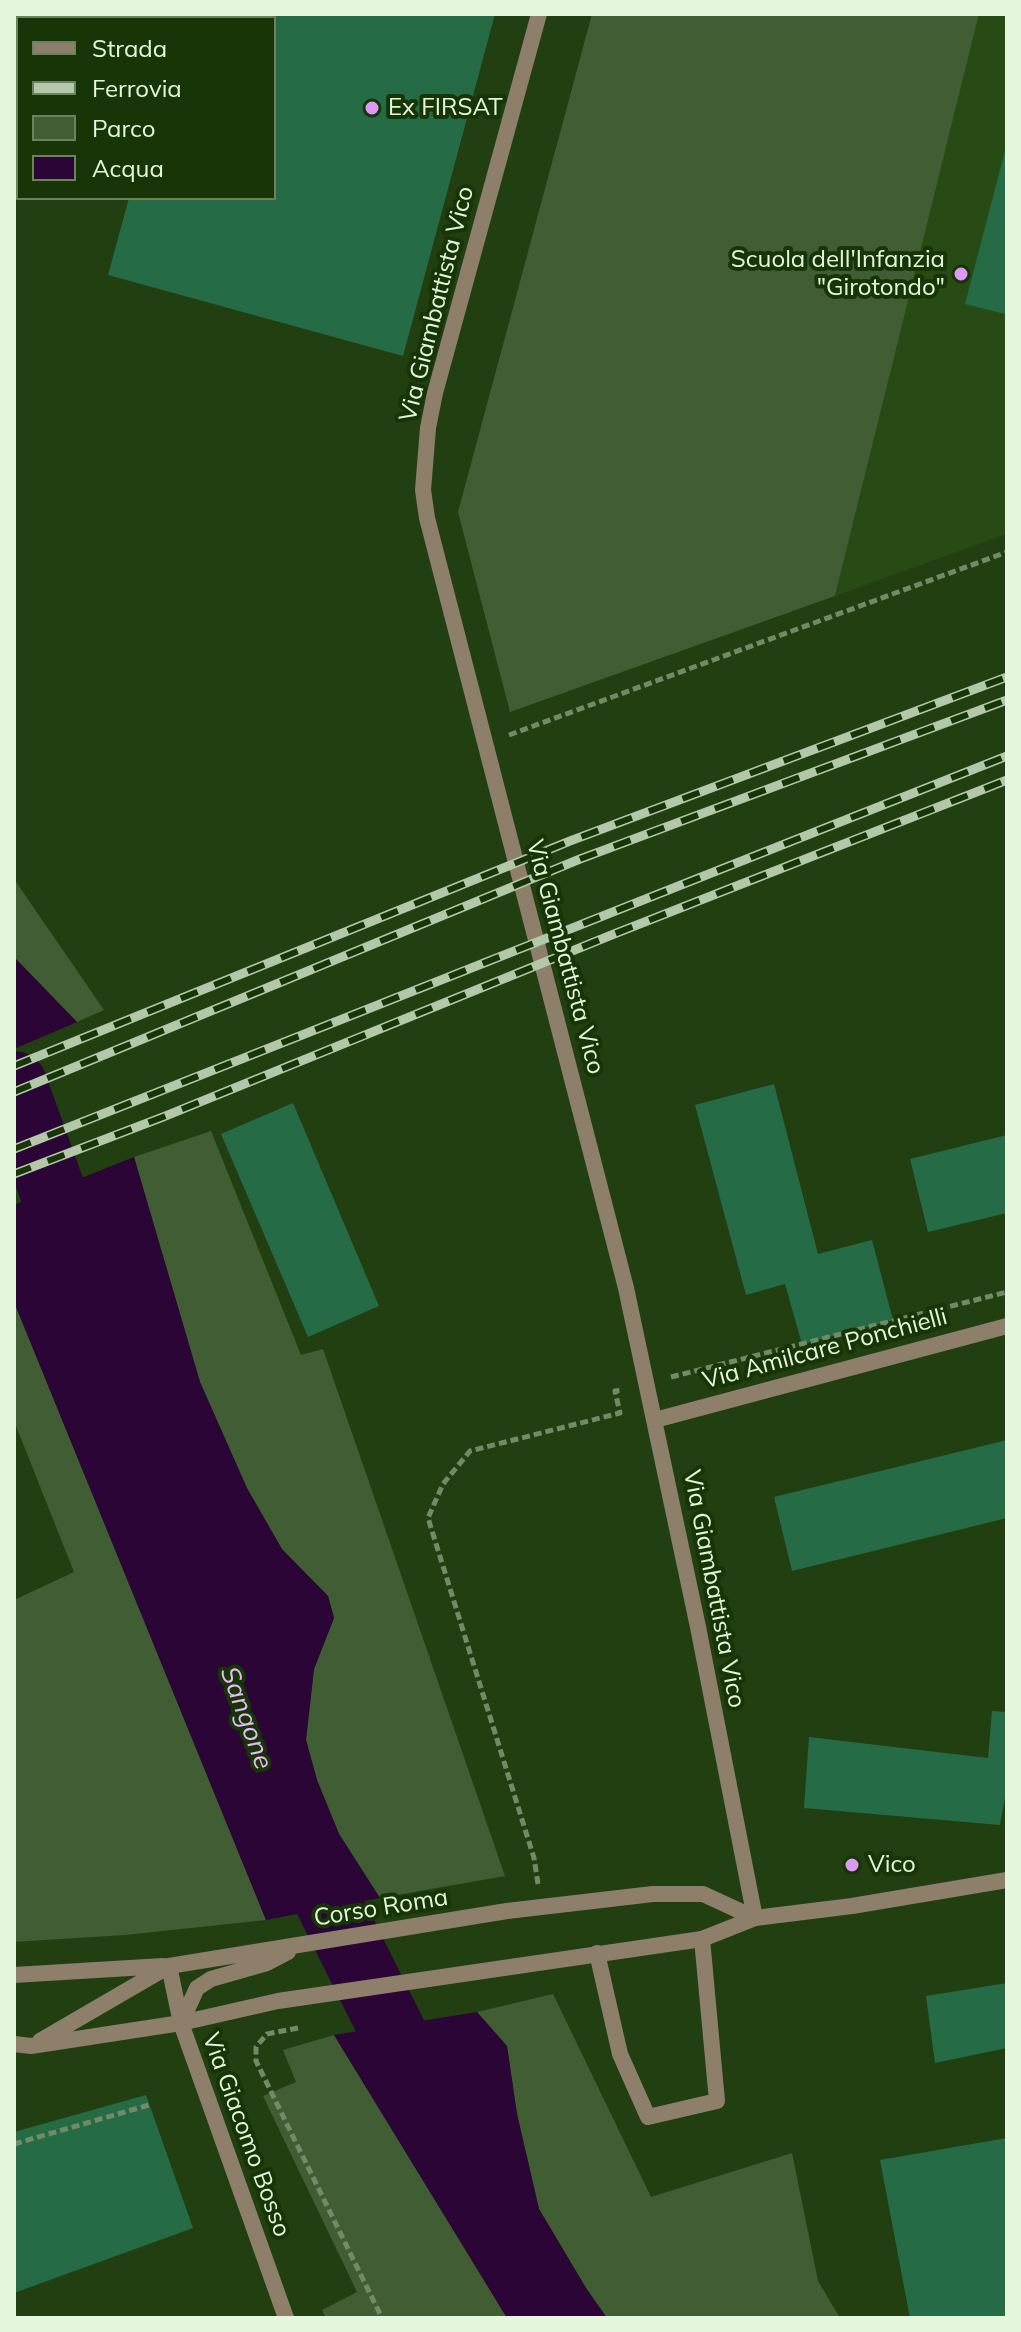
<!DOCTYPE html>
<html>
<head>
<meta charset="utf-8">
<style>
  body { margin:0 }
  #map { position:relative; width:1021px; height:2332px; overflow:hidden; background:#223f12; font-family:Mulish,sans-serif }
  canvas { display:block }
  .frame { position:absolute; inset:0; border:16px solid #e4f7dd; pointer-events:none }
  .legend { position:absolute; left:16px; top:16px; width:260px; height:184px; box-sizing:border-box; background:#183507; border:2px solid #6a835d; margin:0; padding:10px 14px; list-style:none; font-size:24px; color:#e4f7dd }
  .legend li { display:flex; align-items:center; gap:16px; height:40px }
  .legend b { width:40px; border:2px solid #6a835d }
</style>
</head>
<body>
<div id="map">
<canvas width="1021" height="2332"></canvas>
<div class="frame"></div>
<ul class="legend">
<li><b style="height:10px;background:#8e7f6a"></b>Strada</li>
<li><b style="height:10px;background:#b2c8a9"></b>Ferrovia</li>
<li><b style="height:22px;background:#415d34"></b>Parco</li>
<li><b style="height:22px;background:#2a0536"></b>Acqua</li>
</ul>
</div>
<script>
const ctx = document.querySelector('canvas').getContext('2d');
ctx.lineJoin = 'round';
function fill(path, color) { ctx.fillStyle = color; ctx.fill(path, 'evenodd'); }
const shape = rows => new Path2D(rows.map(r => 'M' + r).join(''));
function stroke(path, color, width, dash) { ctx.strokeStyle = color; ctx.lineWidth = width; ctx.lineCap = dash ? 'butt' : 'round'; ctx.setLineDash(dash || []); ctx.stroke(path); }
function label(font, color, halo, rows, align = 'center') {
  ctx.font = font + ' Mulish,sans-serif'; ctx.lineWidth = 8; ctx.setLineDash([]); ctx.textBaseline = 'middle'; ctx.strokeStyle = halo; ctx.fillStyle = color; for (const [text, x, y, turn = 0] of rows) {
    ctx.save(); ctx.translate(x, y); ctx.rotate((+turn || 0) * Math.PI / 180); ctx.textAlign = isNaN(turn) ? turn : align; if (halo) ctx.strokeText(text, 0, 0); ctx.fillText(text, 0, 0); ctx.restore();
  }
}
const built = shape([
  [979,14,1007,14,1007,534,835,596]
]);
const green = shape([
  [592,14,979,14,835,596,510,712,458,512],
  [14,879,104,1010,77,1022,14,957],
  [211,1131,301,1355,323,1349,505,1876,380,1898,339,1834,317,1780,306,1740,314,1669,334,1618,328,1596,282,1550,247,1489,200,1382,134,1157],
  [14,1302,266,1920,125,1935,14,1942,14,1600,74,1572,14,1421],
  [553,1994,651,2197,792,2153,818,2281,840,2318,607,2318,586,2288,539,2209,517,2114,507,2046,477,2012],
  [334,2035,507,2318,326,2318,322,2310,357,2292,263,2096,296,2082,283,2050]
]);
const water = shape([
  [14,957,77,1022,14,1049],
  [134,1157,200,1382,247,1488,282,1549,328,1596,334,1618,314,1669,306,1740,317,1780,339,1834,380,1898,266,1920,14,1302,14,1205],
  [477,2012,507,2046,517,2114,539,2209,586,2288,607,2318,507,2318,334,2035]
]);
const river = shape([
  [14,1084,82,1273],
  [290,1826,430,2106]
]);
const building = shape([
  [179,14,225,14,237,17,178,18],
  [273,14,495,14,403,356,108,275,129,198,274,198],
  [1006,147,1007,308,1005,314,965,304],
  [774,1084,818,1254,872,1240,893,1320,802,1344,785,1284,746,1295,695,1105],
  [293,1103,379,1306,308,1337,221,1134],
  [1007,1135,1007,1213,928,1232,910,1159],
  [1007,1440,1007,1518,792,1571,774,1497],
  [992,1711,1007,1712,1007,1786,1000,1825,804,1808,809,1737,988,1758],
  [1007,1983,1007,2048,935,2063,926,1996],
  [146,2095,193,2228,14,2293,14,2132],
  [1007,2138,1007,2318,910,2318,880,2160]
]);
const path = shape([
  [509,735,1007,552],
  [671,1377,1007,1292],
  [538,1884,534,1858,428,1518,443,1484,470,1451,620,1413,615,1391,622,1390],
  [298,2028,267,2034,256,2047,256,2061,382,2318],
  [14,2144,149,2105]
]);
const minor = shape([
  [539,14,435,393,428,428,423,490,427,518,626,1288,698,1627,755,1918],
  [655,1420,1007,1326],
  [597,1953,620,2054,648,2117,717,2101,702,1939],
  [169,1966,181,2023,286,2318]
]);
const tertiary = shape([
  [14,1975,163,1966],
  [181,2023,197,1988,211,1979,267,1963,288,1952],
  [40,2041,169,1966,507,1911,653,1894,703,1894,755,1918],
  [14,2044,31,2046,181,2023,278,2001,702,1939,755,1918,852,1906,1007,1880]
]);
const rail = shape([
  [14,1066,570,841,1007,677],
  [14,1092,580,859,1007,700],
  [14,1149,1007,756],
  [14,1174,163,1117,614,934,1007,780]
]);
const markers = [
  [372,108,8,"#dc99f5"],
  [961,274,8,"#dc99f5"],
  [852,1865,8,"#dc99f5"]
];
const poiNames = [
  ["Ex FIRSAT",388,108],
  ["Scuola dell'Infanzia",945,260,"right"],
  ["\"Girotondo\"",945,288,"right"],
  ["Vico",868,1865]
];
const streetNames = [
  ["Via Giambattista Vico",437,304,-76],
  ["Via Giambattista Vico",565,957,75],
  ["Via Amilcare Ponchielli",825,1349,-15],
  ["Via Giambattista Vico",714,1589,79],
  ["Corso Roma",381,1908,-9],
  ["Via Giacomo Bosso",246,2135,70]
];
const waterNames = [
  ["Sangone",246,1718,70]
];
fill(built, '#284a15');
fill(green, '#415d34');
fill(water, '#2a0536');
stroke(river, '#2a0536', 66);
fill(building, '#256c46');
stroke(path, '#728b66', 5, [8, 4]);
stroke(minor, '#8e7f6a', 16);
stroke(tertiary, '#8e7f6a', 16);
stroke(rail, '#b2c8a9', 9);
stroke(rail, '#183507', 6, [18]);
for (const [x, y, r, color] of markers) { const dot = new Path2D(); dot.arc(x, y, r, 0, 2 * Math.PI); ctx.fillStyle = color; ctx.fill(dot); stroke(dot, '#183507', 3); }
label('24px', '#e4f7dd', '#183507', poiNames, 'left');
label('24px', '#e4f7dd', '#183507', streetNames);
label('italic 26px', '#e8baf9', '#183507', waterNames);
</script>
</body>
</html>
